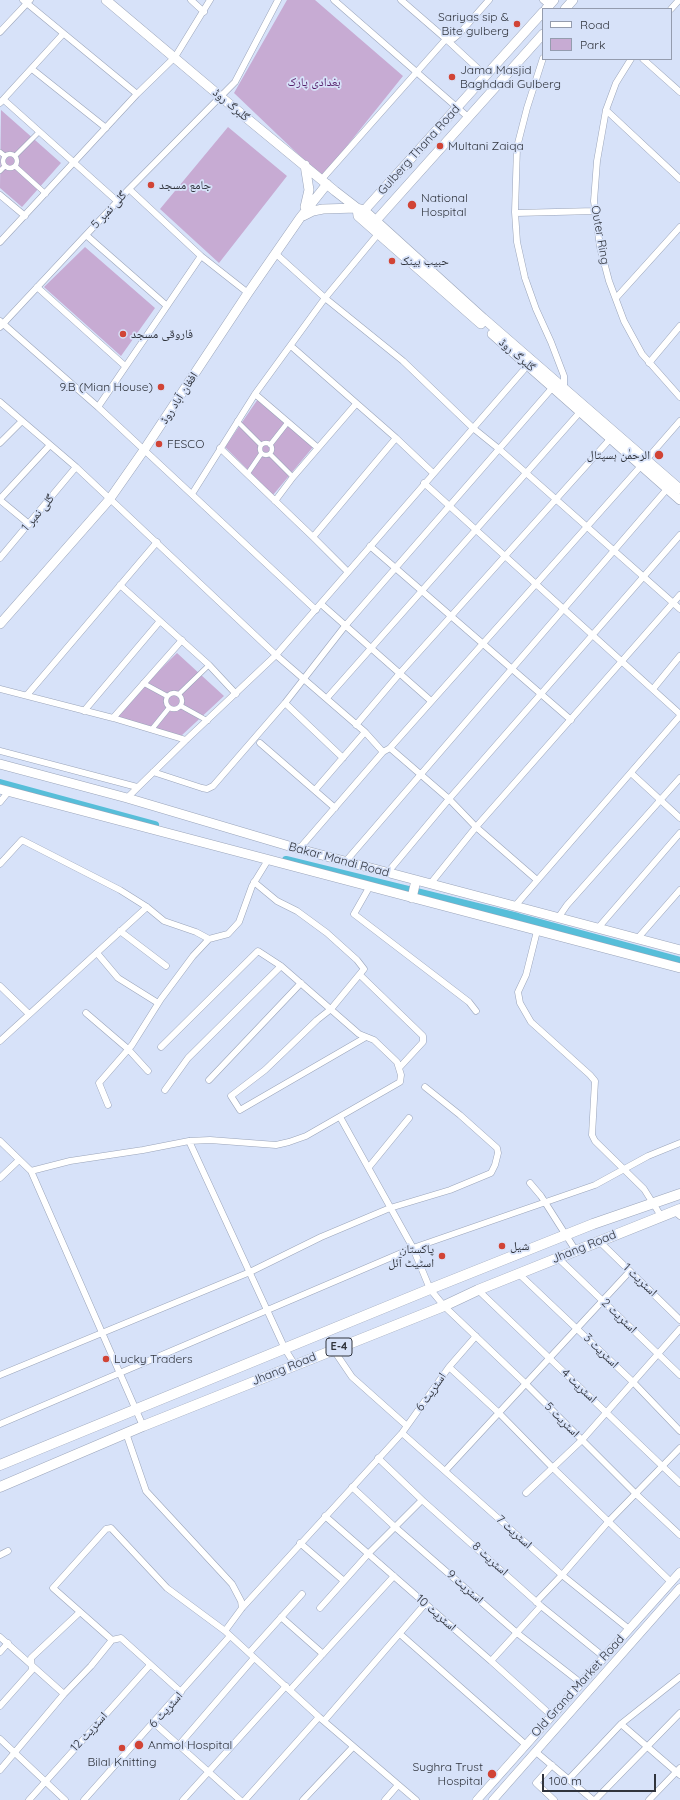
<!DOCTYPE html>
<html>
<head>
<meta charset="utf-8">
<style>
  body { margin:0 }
  #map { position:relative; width:680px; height:1800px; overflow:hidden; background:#d7e2f9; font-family:Quicksand,sans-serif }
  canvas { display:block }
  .legend { position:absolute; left:542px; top:8px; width:130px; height:52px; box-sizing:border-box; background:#d7e2f9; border:1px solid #949cae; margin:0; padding:5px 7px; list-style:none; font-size:12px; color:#30343d }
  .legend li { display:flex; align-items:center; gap:8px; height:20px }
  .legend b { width:20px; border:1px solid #949cae }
  .scale { position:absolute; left:542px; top:1774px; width:114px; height:18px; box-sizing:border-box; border:2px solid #30343d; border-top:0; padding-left:5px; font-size:12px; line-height:14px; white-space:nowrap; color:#30343d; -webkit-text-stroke:3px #d7e2f9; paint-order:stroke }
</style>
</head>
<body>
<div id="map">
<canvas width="680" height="1800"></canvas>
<ul class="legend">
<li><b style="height:5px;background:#fff"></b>Road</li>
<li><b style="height:11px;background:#c7abd3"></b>Park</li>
</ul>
<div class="scale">100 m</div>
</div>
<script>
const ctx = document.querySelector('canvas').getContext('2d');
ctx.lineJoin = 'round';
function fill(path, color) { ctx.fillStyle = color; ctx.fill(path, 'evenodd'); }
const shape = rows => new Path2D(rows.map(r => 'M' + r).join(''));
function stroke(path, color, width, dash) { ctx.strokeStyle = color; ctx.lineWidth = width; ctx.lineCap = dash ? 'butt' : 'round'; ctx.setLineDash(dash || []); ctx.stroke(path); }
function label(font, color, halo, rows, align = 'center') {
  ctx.font = font + ' Quicksand,"Noto Naskh Arabic",sans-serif'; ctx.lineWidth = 3.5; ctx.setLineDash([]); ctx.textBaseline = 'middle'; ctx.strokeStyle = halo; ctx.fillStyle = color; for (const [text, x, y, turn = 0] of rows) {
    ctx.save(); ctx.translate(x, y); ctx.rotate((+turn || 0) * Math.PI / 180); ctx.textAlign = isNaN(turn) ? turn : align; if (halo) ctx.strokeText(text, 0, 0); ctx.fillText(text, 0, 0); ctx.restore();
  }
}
const green = shape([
  [287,0,315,0,403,76,322,177,234,93],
  [1,110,61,163,22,207,0,188],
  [228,127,287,176,219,263,160,209],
  [85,247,155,308,121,356,44,287],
  [258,399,313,447,273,495,225,447],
  [177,653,224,696,181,736,112,717]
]);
const canal = shape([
  [0,783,155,825],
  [286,860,518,917,680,961]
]);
const pedestrian = shape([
  [0,152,5,156],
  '3 161a7 7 0 1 1 14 0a7 7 0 1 1-14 0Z',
  [15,156,39,132],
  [15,166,46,194],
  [0,171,5,166],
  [237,421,261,445],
  '260 449a6 6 0 1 1 12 0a6 6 0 1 1-12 0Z',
  [270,445,288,422],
  [270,454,293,477],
  [248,473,261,454],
  [143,683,167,696],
  '166 701a8 8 0 1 1 16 0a8 8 0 1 1-16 0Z',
  [179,694,209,665],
  [181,706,208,721],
  [152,729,169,708]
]);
const minor = shape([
  [23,0,137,94],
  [191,0,204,12],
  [334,0,468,117],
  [401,0,446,39,486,76],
  [543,0,549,5],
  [671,9,679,0],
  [0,32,30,0],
  [543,58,527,108,517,147,515,212,517,242,525,278,536,309,551,342,564,376,564,390],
  [631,59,616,83,606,110,597,161,594,201,600,247,609,281,624,321,642,354,680,397],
  [643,59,680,92],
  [32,69,106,128],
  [4,100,117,201],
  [0,103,63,34],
  [606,110,680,179],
  [322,179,446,39,453,39,459,34,489,0],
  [129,189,201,256,248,293],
  [0,195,25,216],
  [516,213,595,211],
  [86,235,167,306],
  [0,242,137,94,175,57,210,0],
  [275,253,325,298,403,361,473,428,499,449,680,609],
  [37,287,125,366],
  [616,298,680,227],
  [0,321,98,407,316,610],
  [0,327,129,189,235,82,278,0],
  [291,346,396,438,433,473],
  [649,363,680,326],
  [255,394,318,448],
  [0,402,76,467,276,655,365,732,383,752],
  [98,407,201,256],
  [0,443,22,421],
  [220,448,313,537,348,572],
  [646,460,680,421],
  [424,483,680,714],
  [192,494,255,394,325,298,378,234],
  [0,499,50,445],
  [0,500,29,524],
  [275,501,293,477,356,404],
  [313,537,396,438],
  [370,546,571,720],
  [0,558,76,467],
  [120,585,209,665,236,694],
  [321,604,431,701],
  [0,689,113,718,186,740],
  [653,689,680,656],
  [27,695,157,542],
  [327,698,580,412],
  [285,703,343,758],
  [84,711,160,621],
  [113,718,182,640],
  [356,725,400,673,611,438],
  [260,743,335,808],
  [390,748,449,799,476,827,537,880],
  [0,751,137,787],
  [153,772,202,788,207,789,213,786,285,703,345,626,553,387],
  [631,773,680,818],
  [315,790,365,732],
  [127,798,186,740,276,655,528,365],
  [0,802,9,791],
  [299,849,383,752,390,748,640,467],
  [346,861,667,489],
  [0,864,22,840,120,890,147,907,164,921,196,932,209,939],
  [388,872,449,799,680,535],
  [254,882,277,901,297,911,327,933,357,960,364,969,331,1009,317,1020,265,1070,231,1096,240,1110,366,1037],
  [431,883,476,827,680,595],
  [370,886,354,914,469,1002,476,1011],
  [515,906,680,716],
  [558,918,567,905,680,778],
  [598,928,680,833],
  [120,931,166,966],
  [537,931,526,975,518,992,520,1003,531,1022,590,1075,595,1081,592,1135,595,1141,644,1189,661,1216],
  [637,939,680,890],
  [97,953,118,978,158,1003],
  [360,975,423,1036,423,1042,399,1068],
  [0,986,29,1014],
  [86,1013,128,1049,148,1071],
  [0,1041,147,907],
  [209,1080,301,983],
  [165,1090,188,1058,281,966],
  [108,1105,99,1083,132,1045,161,999,193,956,209,939,228,934,239,922,252,886,268,860],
  [340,1117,413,1248,430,1289,444,1306,526,1384,636,1494,680,1535],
  [0,1141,31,1171,143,1426],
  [189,1141,285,1349,295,1365],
  [369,1167,409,1118],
  [31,1171,70,1161,143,1150,189,1141,210,1140,276,1145,289,1142,306,1136,400,1082,401,1075,397,1062,374,1040,359,1034,281,966,258,951,161,1047],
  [0,1178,19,1160],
  [530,1183,541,1196,576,1251],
  [674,1211,680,1216],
  [599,1241,680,1320],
  [558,1258,680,1375],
  [519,1274,633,1382,680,1431],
  [478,1290,680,1483],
  [333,1349,352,1377,407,1426],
  [449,1367,499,1413,552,1467,671,1582],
  [0,1375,250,1272,321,1237,390,1208,450,1190,491,1173,495,1165,498,1153,497,1148,460,1115,425,1087],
  [0,1424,413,1248,595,1185,648,1156,680,1143],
  [126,1433,146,1491,232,1584,241,1601,242,1608],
  [402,1433,562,1575,629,1629],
  [378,1458,422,1500,541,1606,604,1657],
  [445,1471,630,1271],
  [352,1487,395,1527,517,1633,581,1683],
  [526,1493,582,1440,680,1329],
  [325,1516,491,1661,541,1606],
  [300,1543,344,1581],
  [0,1555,8,1551],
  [536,1602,562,1575,608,1522,680,1448],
  [320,1608,369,1553,422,1500],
  [281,1617,323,1654],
  [225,1631,242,1608,402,1433,449,1367,476,1336],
  [400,1634,526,1745],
  [0,1637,64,1694],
  [0,1652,8,1643],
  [249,1653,302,1594],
  [491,1661,552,1716],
  [680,1677,621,1724,680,1775],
  [290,1690,394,1576],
  [181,1692,121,1638,112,1640,53,1588,106,1529,111,1528,167,1588,225,1631,319,1717,416,1800],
  [0,1706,32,1670,31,1658,80,1612],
  [324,1721,425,1604],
  [154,1723,240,1800],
  [0,1739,65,1800],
  [179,1745,254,1658],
  [536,1752,593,1800],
  [552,1765,536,1783,554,1800],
  [0,1770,64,1694,91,1666,112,1640],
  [569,1779,621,1724],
  [29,1800,150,1665],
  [84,1800,230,1636],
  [183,1800,286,1686],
  [245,1800,319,1717],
  [303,1800,353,1747],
  [385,1800,398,1785],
  [595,1800,680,1713],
  [649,1800,680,1768]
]);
const tertiary = shape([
  [477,1800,680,1572],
  [493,1800,680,1588]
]);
const secondary = shape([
  [106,0,221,97,335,191,357,208,364,210,483,318,680,489],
  [546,9,554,0],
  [565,9,573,0],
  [305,165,309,190,305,207],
  [357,208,358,216,481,324],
  [361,214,543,12],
  [303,216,313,211,323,209,357,208],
  [372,225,543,34],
  [492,334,680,500],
  [0,624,109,500,144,450,248,293,300,218,327,184],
  [0,764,127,798,299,849,680,950],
  [0,789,680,968],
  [412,898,416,880]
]);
const trunk = shape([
  [0,1465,430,1289,593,1224,680,1194],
  [0,1487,143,1426,444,1306,478,1290,680,1209]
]);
const markers = [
  [517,24,4,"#d14436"],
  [452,77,4,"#d14436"],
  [440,146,4,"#d14436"],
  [151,185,4,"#d14436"],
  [412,205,5,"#d14436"],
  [392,261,4,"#d14436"],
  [123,334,4,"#d14436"],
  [161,387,4,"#d14436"],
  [159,444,4,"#d14436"],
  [659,455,5,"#d14436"],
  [502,1246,4,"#d14436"],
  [442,1256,4,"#d14436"],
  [106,1359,4,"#d14436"],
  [139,1745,5,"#d14436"],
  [122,1748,4,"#d14436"],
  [492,1774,5,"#d14436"]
];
const shields = [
  [339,1347,26]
];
const shieldNames = [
  ["E-4",339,1347]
];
const poiNames = [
  ["Sariyas sip &",509,17,"right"],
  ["Bite gulberg",509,31,"right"],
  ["Jama Masjid",460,70],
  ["Baghdadi Gulberg",460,84],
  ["Multani Zaiqa",448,146],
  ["جامع مسجد",159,185],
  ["National",421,198],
  ["Hospital",421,212],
  ["حبیب بینک",400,261],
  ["فاروقی مسجد",131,334],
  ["9.B (Mian House)",153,387,"right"],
  ["FESCO",167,444],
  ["الرحمٰن ہسپتال",650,455,"right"],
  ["شیل",510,1246],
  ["پاکستان",434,1249,"right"],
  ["اسٹیٹ آئل",434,1263,"right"],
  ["Lucky Traders",114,1359],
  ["Anmol Hospital",148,1745],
  ["Bilal Knitting",122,1762,"center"],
  ["Sughra Trust",483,1767,"right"],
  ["Hospital",483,1781,"right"]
];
const parkNames = [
  ["بغدادی پارک",314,82]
];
const streetNames = [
  ["گلبرگ روڈ",231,105,40],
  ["Gulberg Thana Road",419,150,-48],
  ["گلی نمبر 5",109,210,-47],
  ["Outer Ring",600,235,80],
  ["گلبرگ روڈ",517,355,41],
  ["افغان آباد روڈ",179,398,-57],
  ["گلی نمبر 1",38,513,-50],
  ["Bakar Mandi Road",339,860,15],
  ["Jhang Road",584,1247,-22],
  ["اسٹریٹ 1",640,1280,44],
  ["اسٹریٹ 2",619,1316,44],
  ["اسٹریٹ 3",601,1351,44],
  ["Jhang Road",284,1369,-22],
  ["اسٹریٹ 4",579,1386,43],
  ["اسٹریٹ 6",431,1392,-55],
  ["اسٹریٹ 5",562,1420,45],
  ["اسٹریٹ 7",514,1532,42],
  ["اسٹریٹ 8",490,1559,42],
  ["اسٹریٹ 9",465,1587,41],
  ["اسٹریٹ 10",436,1613,41],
  ["Old Grand Market Road",578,1686,-48],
  ["اسٹریٹ 6",166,1710,-48],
  ["اسٹریٹ 12",89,1732,-48]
];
fill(green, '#c7abd3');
stroke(canal, '#57bed9', 8);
stroke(pedestrian, '#9aa4b9', 5.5);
stroke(minor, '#9aa4b9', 7);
stroke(tertiary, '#9aa4b9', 9);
stroke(secondary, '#9aa4b9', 10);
stroke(trunk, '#9aa4b9', 11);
stroke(pedestrian, '#fff', 4.5);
stroke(minor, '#fff', 6);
stroke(tertiary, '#fff', 8);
stroke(secondary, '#fff', 9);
stroke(trunk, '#fff', 10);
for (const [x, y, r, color] of markers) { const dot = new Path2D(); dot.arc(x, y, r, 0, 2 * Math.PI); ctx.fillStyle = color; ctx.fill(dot); stroke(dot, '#d7e2f9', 1.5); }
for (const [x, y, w] of shields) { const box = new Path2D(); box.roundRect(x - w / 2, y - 9, w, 18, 3); ctx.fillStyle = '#d7e2f9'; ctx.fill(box); stroke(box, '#30343d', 1); }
label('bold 11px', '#30343d', null, shieldNames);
label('12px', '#30343d', '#d7e2f9', poiNames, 'left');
label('12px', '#541c68', '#d7e2f9', parkNames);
label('12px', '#30343d', '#d7e2f9', streetNames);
</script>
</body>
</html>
